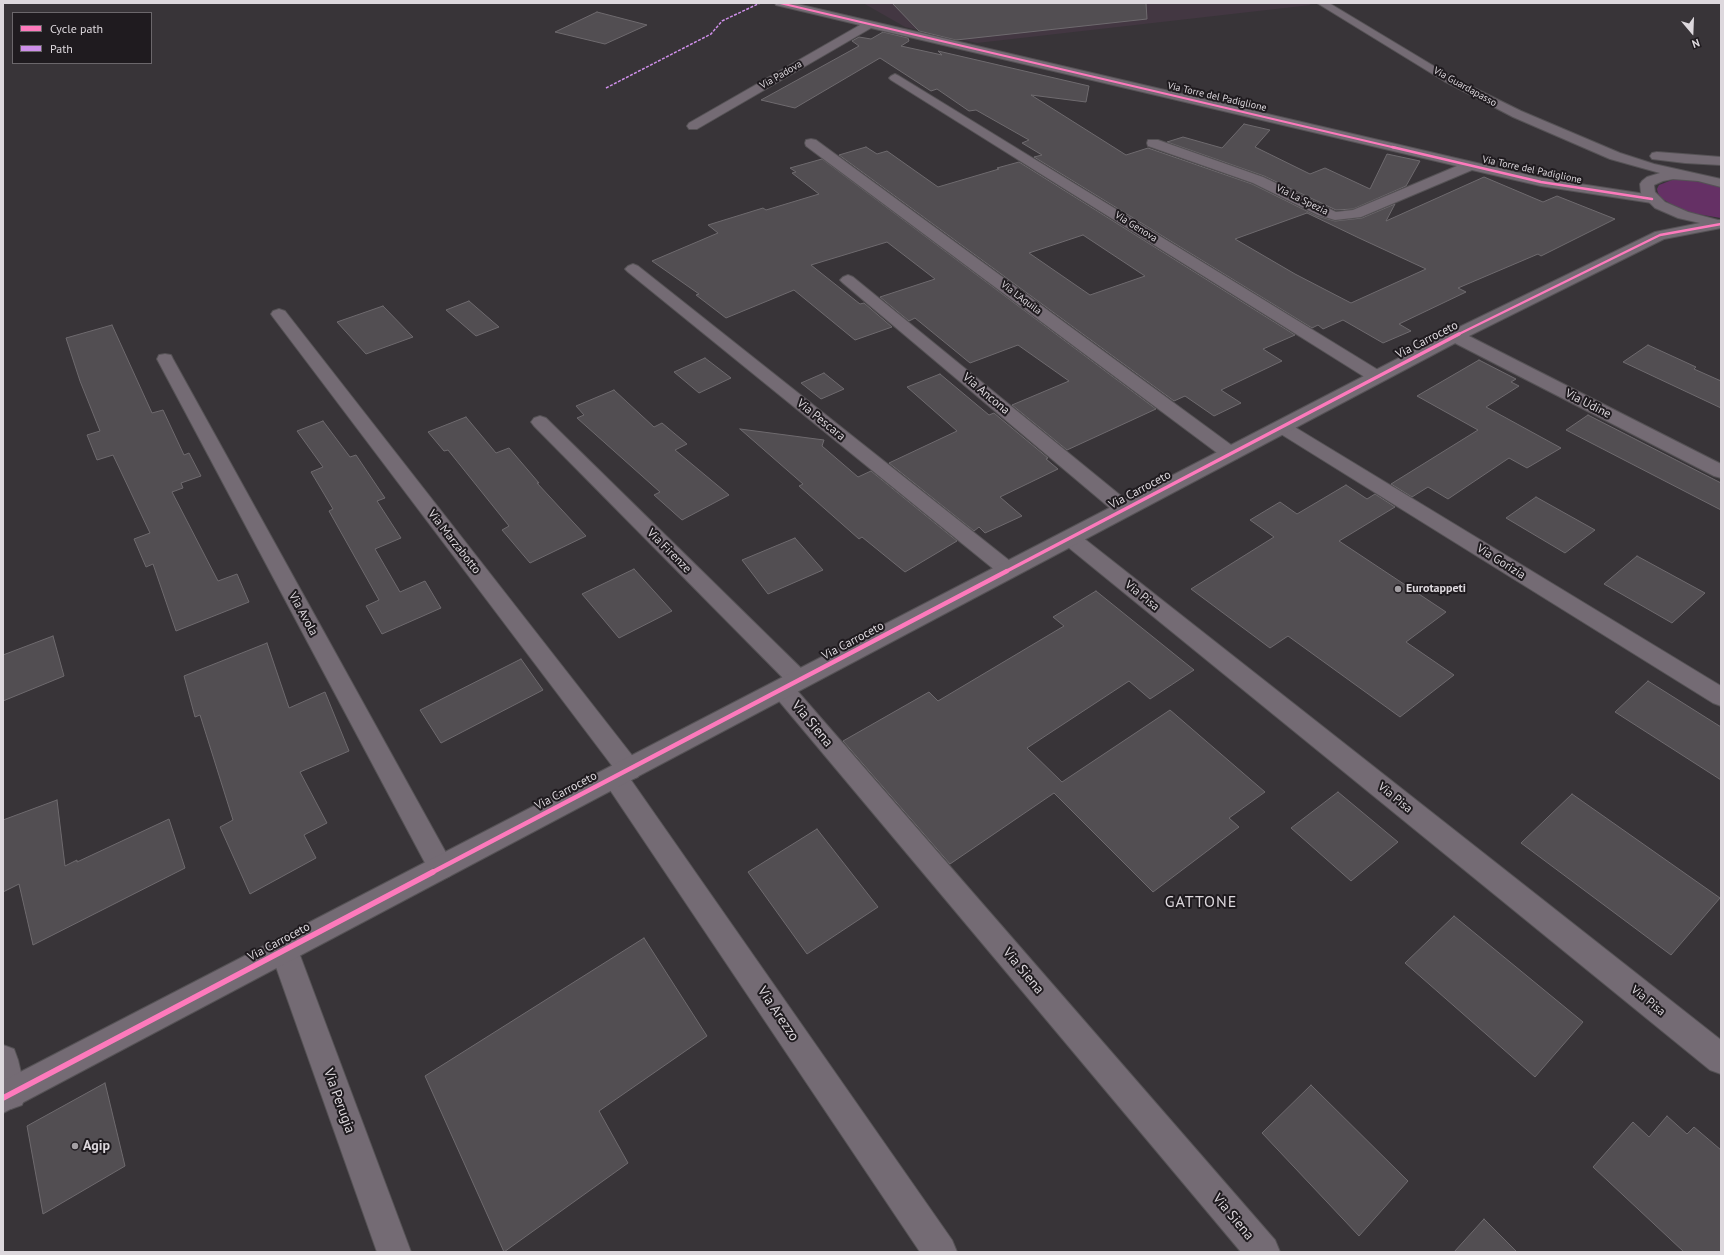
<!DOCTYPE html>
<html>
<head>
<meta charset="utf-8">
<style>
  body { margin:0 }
  #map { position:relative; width:1724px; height:1255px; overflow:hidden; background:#383438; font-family:"PT Sans",sans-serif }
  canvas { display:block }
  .frame { position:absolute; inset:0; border:4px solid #ddd8dd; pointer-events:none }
  .legend { position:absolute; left:12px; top:12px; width:140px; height:52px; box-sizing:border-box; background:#1f1b1f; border:1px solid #6b676b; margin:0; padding:5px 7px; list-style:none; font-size:12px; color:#ddd8dd }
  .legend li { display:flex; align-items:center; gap:8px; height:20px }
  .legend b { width:20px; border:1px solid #6b676b }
  .north { position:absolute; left:1672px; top:12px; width:40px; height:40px; -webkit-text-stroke:3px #1f1b1f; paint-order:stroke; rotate:161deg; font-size:11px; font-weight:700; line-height:16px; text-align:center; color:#ddd8dd }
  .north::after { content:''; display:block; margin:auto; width:14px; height:18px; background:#ddd8dd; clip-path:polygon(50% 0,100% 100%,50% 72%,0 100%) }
</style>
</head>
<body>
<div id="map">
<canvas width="1724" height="1255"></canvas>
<div class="frame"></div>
<ul class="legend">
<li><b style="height:5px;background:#fd7abc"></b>Cycle path</li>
<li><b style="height:5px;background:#ce8fe9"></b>Path</li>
</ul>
<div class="north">N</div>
</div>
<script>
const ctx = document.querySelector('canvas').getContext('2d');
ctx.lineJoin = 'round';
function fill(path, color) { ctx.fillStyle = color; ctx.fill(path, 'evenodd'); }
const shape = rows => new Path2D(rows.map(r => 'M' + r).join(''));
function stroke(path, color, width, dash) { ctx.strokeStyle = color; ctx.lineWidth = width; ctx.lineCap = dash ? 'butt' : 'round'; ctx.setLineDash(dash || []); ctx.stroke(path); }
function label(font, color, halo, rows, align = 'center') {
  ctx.font = font + ' "PT Sans",sans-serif'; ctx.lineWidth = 4; ctx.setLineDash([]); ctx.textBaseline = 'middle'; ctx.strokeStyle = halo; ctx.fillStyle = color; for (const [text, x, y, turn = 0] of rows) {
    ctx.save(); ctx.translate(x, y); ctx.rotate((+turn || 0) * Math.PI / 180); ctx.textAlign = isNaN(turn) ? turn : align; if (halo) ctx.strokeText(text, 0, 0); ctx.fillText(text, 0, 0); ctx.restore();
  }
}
const built = shape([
  [863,3,1307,3,1311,5,977,43,905,27]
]);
const green = shape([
  [1672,180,1693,180,1721,187,1721,218,1691,213,1679,209,1661,198,1658,193,1657,189,1659,185]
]);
const building = shape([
  [892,3,1146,3,1147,19,956,40,919,31,892,3],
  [597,12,647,25,605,44,555,32,597,12],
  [883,32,908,38,909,41,901,46,942,55,938,51,1089,86,1086,102,1031,95,1126,155,1148,148,1252,184,1317,216,1335,221,1362,218,1395,204,1386,221,1484,177,1543,202,1557,196,1615,219,1541,256,1538,254,1458,288,1466,292,1399,324,1411,331,1383,343,1343,320,1323,329,1318,325,1312,328,1034,157,1042,155,1022,143,1029,140,976,110,969,111,937,89,931,91,880,58,795,108,761,100,859,46,852,41,859,37,871,39,883,32],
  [1307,213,1359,238,1426,269,1351,303,1295,274,1235,239,1307,213],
  [1244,124,1270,130,1255,147,1310,174,1325,168,1370,189,1387,154,1420,161,1406,186,1353,209,1336,210,1264,176,1167,142,1183,137,1222,148,1244,124],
  [866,147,877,154,887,151,938,187,999,169,997,168,1019,162,1295,335,1263,349,1282,361,1221,390,1241,403,1214,416,1185,396,1174,401,839,155,866,147],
  [1083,235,1145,276,1090,295,1029,253,1083,235],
  [822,159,1156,409,1067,450,1012,405,1069,381,1018,345,970,363,915,318,909,321,880,297,935,279,887,242,811,265,860,304,864,303,892,327,855,340,794,290,726,318,696,295,699,294,652,261,718,233,708,225,763,208,766,210,819,194,792,173,796,172,790,168,822,159],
  [469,301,499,327,476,336,446,310,469,301],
  [383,306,413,337,366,354,337,322,383,306],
  [112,325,152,413,163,410,184,455,189,453,201,476,181,483,183,488,172,492,218,581,237,574,249,602,176,631,153,564,146,567,134,539,150,533,113,455,97,460,87,435,100,431,80,381,66,338,112,325],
  [1648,345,1696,367,1694,369,1721,381,1721,408,1623,362,1648,345],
  [705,358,731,378,699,393,674,372,705,358],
  [1479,360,1516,379,1511,382,1519,386,1486,407,1561,448,1527,468,1509,458,1448,499,1428,487,1412,497,1391,484,1478,430,1417,396,1479,360],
  [824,373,844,389,821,399,801,383,824,373],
  [940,374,989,415,994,413,1048,458,1046,459,1058,469,1000,497,1022,516,985,533,979,527,974,531,889,463,957,431,907,387,940,374],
  [614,390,654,427,662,423,687,444,675,450,729,495,682,520,654,495,660,492,577,418,584,415,576,406,614,390],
  [1588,415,1721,483,1721,510,1566,430,1588,415],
  [466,417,496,453,509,448,539,483,537,483,586,536,530,563,502,530,509,526,448,450,444,451,428,432,466,417],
  [323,421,350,457,356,455,385,498,377,501,401,538,375,549,400,592,425,581,441,608,382,634,366,606,379,600,329,511,333,509,311,472,323,467,297,431,323,421],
  [740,429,824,440,822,446,858,477,871,471,957,541,905,572,862,537,859,539,799,486,803,484,740,429],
  [1346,485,1367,499,1375,494,1395,507,1339,541,1446,612,1406,642,1454,675,1400,717,1288,636,1270,648,1191,589,1274,537,1250,520,1280,502,1297,514,1346,485],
  [1536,497,1595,530,1565,553,1506,518,1536,497],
  [795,538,823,570,768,594,742,560,795,538],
  [1637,556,1705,593,1672,623,1604,584,1637,556],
  [634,569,672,611,619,638,582,594,634,569],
  [1096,591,1194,670,1150,699,1129,681,1027,748,1062,782,1170,710,1265,792,1229,818,1239,827,1153,892,1054,793,950,864,843,741,929,692,938,701,1064,626,1053,617,1096,591],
  [53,636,64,676,3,701,3,655,53,636],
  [267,643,289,708,325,692,349,751,300,772,327,823,304,835,316,858,250,894,220,827,233,820,200,715,195,717,184,676,267,643],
  [521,659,543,690,441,743,420,710,521,659],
  [1648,681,1721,727,1721,780,1615,712,1648,681],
  [1338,792,1398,842,1351,881,1291,828,1338,792],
  [1572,794,1720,898,1671,955,1521,843,1572,794],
  [57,800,65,866,77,860,77,862,169,819,185,868,33,945,19,884,3,892,3,820,57,800],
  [817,829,878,907,807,954,748,872,817,829],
  [1454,916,1583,1022,1535,1077,1405,963,1454,916],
  [644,938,707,1036,599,1111,628,1163,504,1252,425,1076,644,938],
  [105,1083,125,1166,43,1214,27,1126,105,1083],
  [1311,1085,1408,1181,1359,1236,1262,1133,1311,1085],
  [1667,1116,1687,1134,1694,1127,1721,1150,1721,1252,1684,1252,1593,1167,1633,1122,1649,1137,1667,1116],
  [1484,1219,1517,1252,1454,1252,1484,1219]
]);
const minor = shape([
  [775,3,793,3,1541,178,1652,195,1657,196,1659,199,1657,202,1652,203,1541,186,1472,170,1361,217,1335,220,1318,215,1253,183,1148,146,1147,143,1148,140,1158,140,1263,177,1336,212,1353,210,1457,166,871,28,697,129,689,129,687,126,689,123,860,25,776,5,775,3],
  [895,74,899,76,1383,373,1386,377,1383,381,1377,382,1371,381,891,80,889,78,891,76,895,74],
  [811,139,816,140,1238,450,1240,454,1238,458,1231,460,1224,458,806,146,805,143,806,140,811,139],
  [633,264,638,266,1015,565,1018,570,1015,575,1008,577,1001,575,628,272,625,269,628,266,633,264],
  [848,275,853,277,1131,504,1134,509,1131,514,1124,516,1117,514,843,283,840,280,843,277,848,275],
  [279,309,285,311,638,763,641,770,638,777,631,780,952,1240,957,1252,920,1252,606,784,603,777,606,770,613,767,273,317,271,314,273,311,279,309],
  [1455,331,1461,332,1721,464,1721,478,1714,476,1449,340,1447,336,1449,332,1455,331],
  [165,354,171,355,173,359,450,860,454,868,450,876,441,880,432,876,157,359,159,355,165,354],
  [540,416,546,418,807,674,810,680,807,686,799,689,794,687,1275,1240,1280,1252,1241,1252,774,695,770,689,774,683,782,680,786,681,534,426,531,422,534,418,540,416],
  [1282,421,1288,423,1721,686,1721,706,1713,703,1276,431,1273,427,1276,423,1282,421],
  [1070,531,1077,533,1721,1040,1721,1074,1710,1070,1063,543,1060,538,1063,533,1070,531],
  [284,937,294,941,298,950,411,1252,377,1252,270,950,274,941,284,937],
  [3,1045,14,1049,18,1060,26,1094,22,1105,11,1109,3,1106,3,1045]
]);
const tertiary = shape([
  [1317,3,1329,3,1452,77,1521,111,1620,153,1654,164,1721,179,1721,187,1698,181,1673,179,1663,181,1654,185,1655,192,1665,202,1688,212,1718,220,1721,220,1721,228,1664,239,1461,340,3,1113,3,1081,1449,332,1655,232,1700,223,1678,218,1655,208,1643,196,1641,193,1640,184,1642,181,1647,177,1660,173,1610,159,1513,117,1444,81,1317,3],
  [1657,152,1721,157,1721,165,1685,163,1652,159,1650,156,1652,153,1657,152]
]);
const quiet = shape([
  [606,88,711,34,722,21,760,3]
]);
const cyclewayFar4 = shape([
  [780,3,1396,148]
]);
const cyclewayFar3 = shape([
  [1392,147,1541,182,1652,199],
  [1457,335,1660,235,1721,224]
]);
const cyclewayFar2 = shape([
  [1005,572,1459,334]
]);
const cyclewayFar1 = shape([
  [431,873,1007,571]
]);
const cycleway = shape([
  [3,1098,433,872]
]);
const markers = [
  [1398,589,4,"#a39fa3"],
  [75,1146,4,"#a39fa3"]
];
const farStreetnames = [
  ["Via Padova",781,75,-30],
  ["Via Guardapasso",1465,87,29],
  ["Via Torre del Padiglione",1217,97,13],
  ["Via Torre del Padiglione",1532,170,12],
  ["Via La Spezia",1302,200,26],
  ["Via Genova",1136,227,32],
  ["Via L'Aquila",1021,298,37]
];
const streetNames = [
  ["Via Carroceto",1427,340,-27],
  ["Via Ancona",986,394,40],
  ["Via Udine",1588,404,27],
  ["Via Pescara",821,420,39],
  ["Via Carroceto",1140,490,-28],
  ["Via Marzabotto",454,542,52],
  ["Via Firenze",669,551,45],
  ["Via Gorizia",1501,562,32],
  ["Via Pisa",1142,596,39],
  ["Via Avola",303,614,61],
  ["Via Carroceto",853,641,-28],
  ["Via Carroceto",566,791,-28],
  ["Via Pisa",1395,798,39],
  ["Via Carroceto",279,942,-28],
  ["Via Pisa",1648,1001,39]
];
const poiNames = [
  ["Eurotappeti",1406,589]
];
const nearStreetnames = [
  ["Via Siena",812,724,50],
  ["Via Siena",1023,971,50],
  ["Via Arezzo",778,1014,56],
  ["Via Perugia",339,1101,70],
  ["Via Siena",1233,1217,50]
];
const nearPoinames = [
  ["Agip",83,1146]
];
const nearNeighbourhoodnames = [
  ["GATTONE",1201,902]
];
fill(built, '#433742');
fill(green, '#653065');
fill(building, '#524e52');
stroke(building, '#6e6a6e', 1);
stroke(minor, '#555255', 2);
stroke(tertiary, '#555255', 2);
fill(minor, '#746b74');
fill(tertiary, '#746b74');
stroke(quiet, '#ce8fe9', 1.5, [3, 1.5]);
stroke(cyclewayFar4, '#fd7abc', 2);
stroke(cyclewayFar3, '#fd7abc', 2.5);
stroke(cyclewayFar2, '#fd7abc', 3.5);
stroke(cyclewayFar1, '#fd7abc', 4.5);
stroke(cycleway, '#fd7abc', 5.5);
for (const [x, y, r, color] of markers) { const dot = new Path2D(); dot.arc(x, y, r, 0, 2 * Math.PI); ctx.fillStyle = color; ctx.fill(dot); stroke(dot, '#1f1b1f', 1.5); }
label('10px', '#ddd8dd', '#1f1b1f', farStreetnames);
label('12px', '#ddd8dd', '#1f1b1f', streetNames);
label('bold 12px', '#ddd8dd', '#1f1b1f', poiNames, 'left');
label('14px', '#ddd8dd', '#1f1b1f', nearStreetnames);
label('bold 14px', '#ddd8dd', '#1f1b1f', nearPoinames, 'left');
ctx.letterSpacing = '1px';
label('16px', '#ddd8dd', '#1f1b1f', nearNeighbourhoodnames);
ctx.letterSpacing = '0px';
</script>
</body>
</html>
